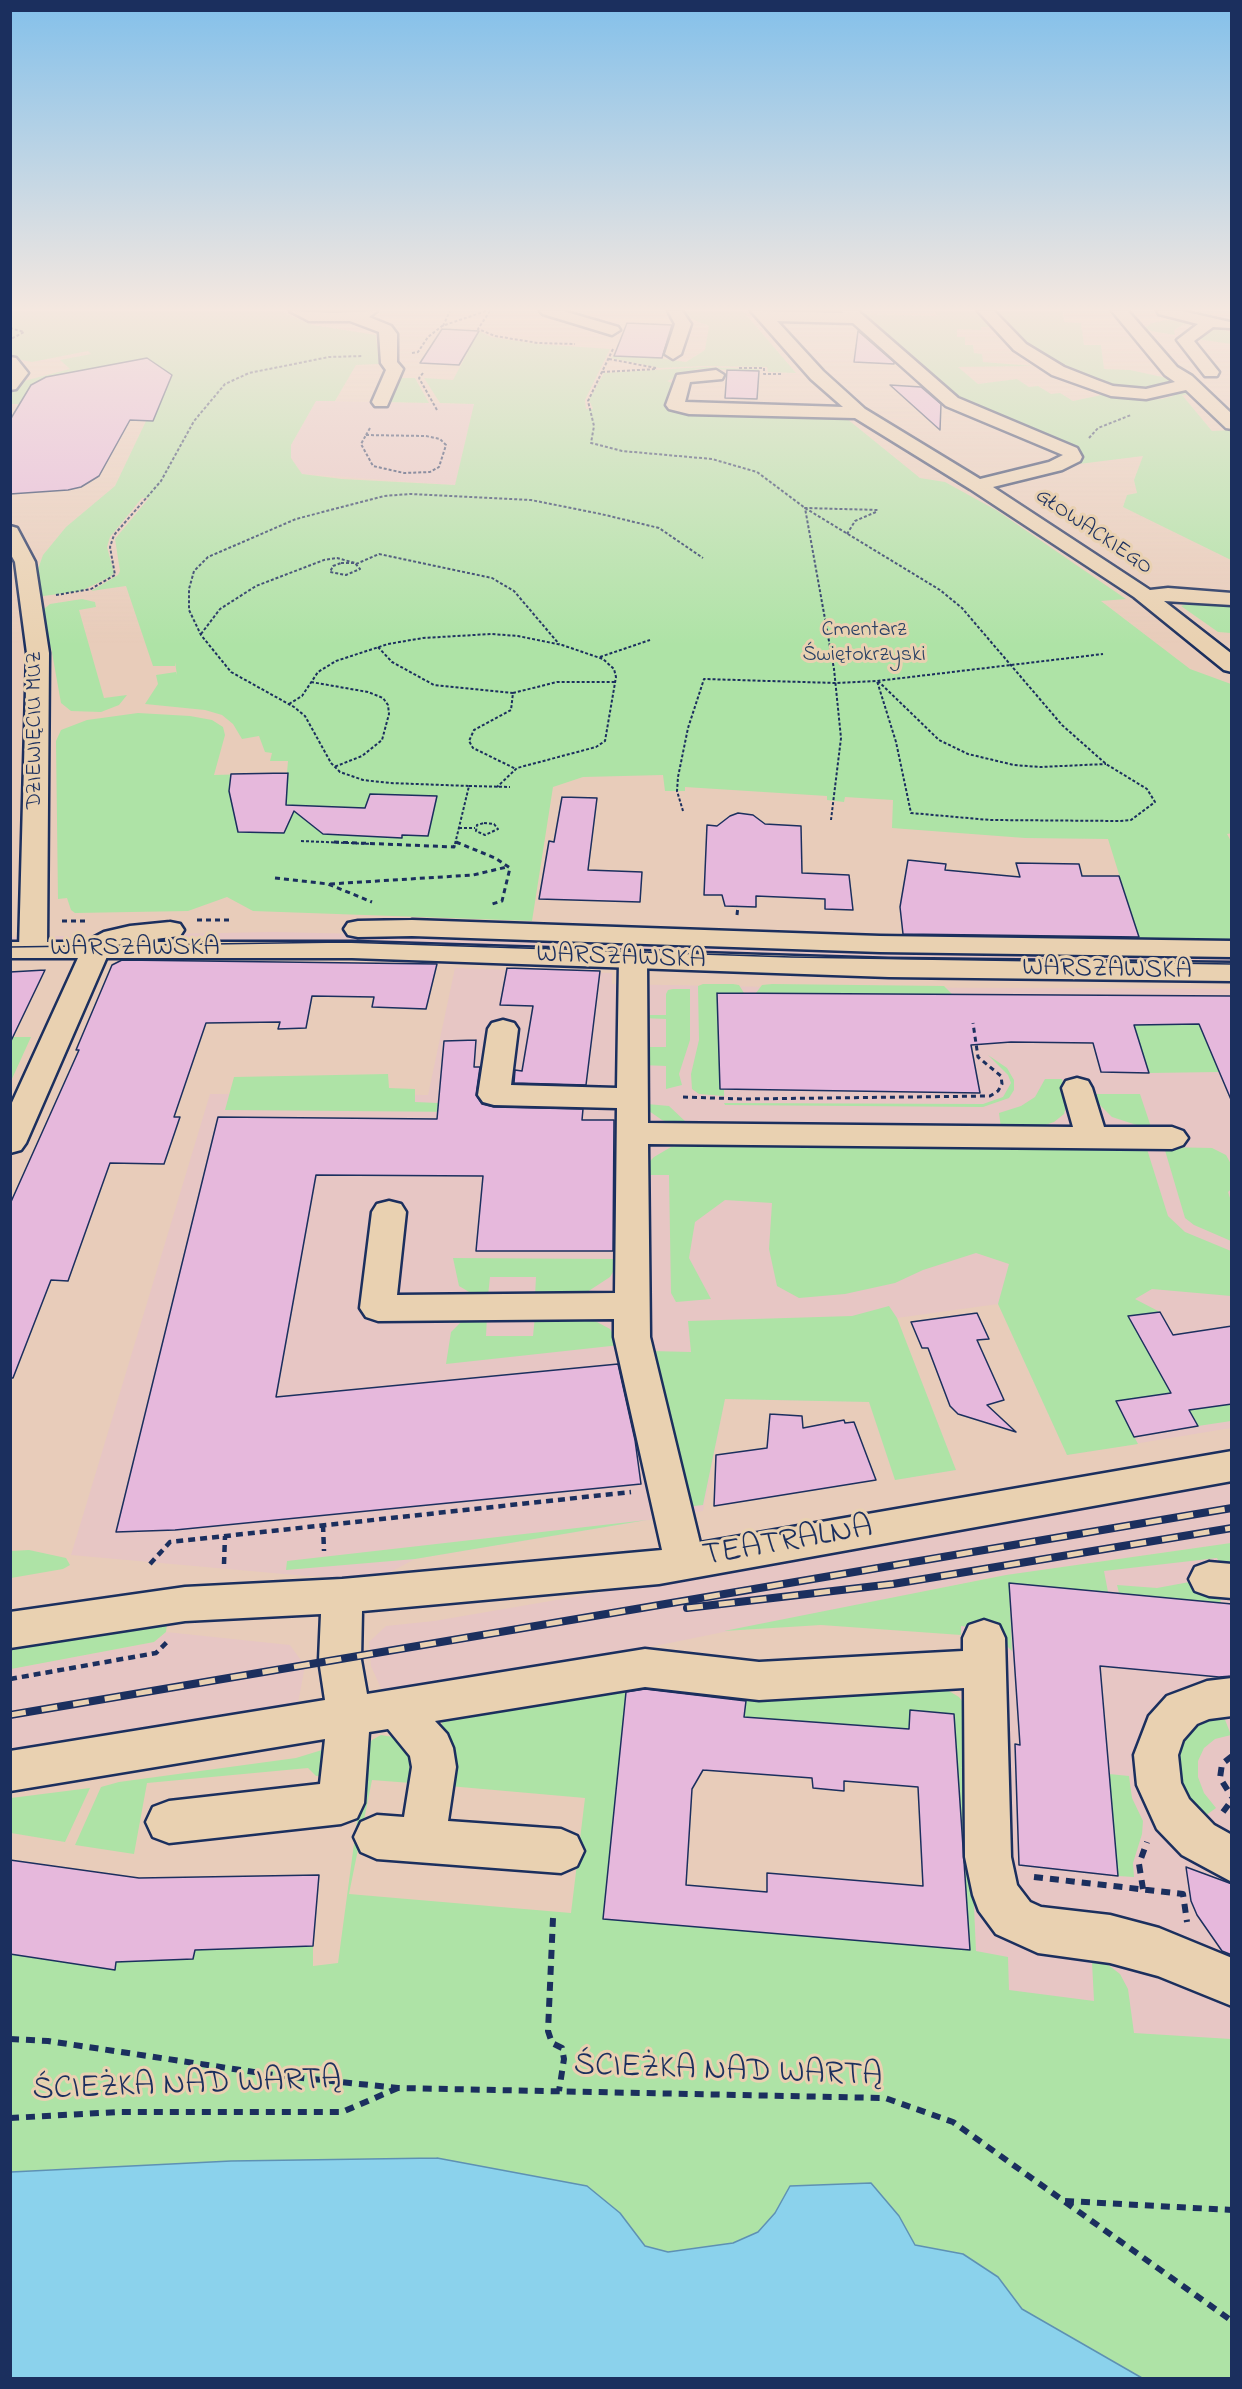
<!DOCTYPE html>
<html>
<head>
<meta charset="utf-8">
<style>
  body { margin:0 }
  #map { position:relative; width:1242px; height:2389px; overflow:hidden; background:#e8ccba; font-family:"Indie Flower",sans-serif }
  canvas { display:block }
  .frame { position:absolute; inset:0; border:12px solid #1b2f5e; pointer-events:none }
</style>
</head>
<body>
<div id="map">
<canvas width="1242" height="2389"></canvas>
<div class="frame"></div>
</div>
<script>
const ctx = document.querySelector('canvas').getContext('2d');
ctx.lineJoin = 'round';
function fill(path, color) { ctx.fillStyle = color; ctx.fill(path, 'evenodd'); }
const shape = rows => new Path2D(rows.map(r => 'M' + r).join(''));
function stroke(path, color, width, dash) { ctx.strokeStyle = color; ctx.lineWidth = width; ctx.lineCap = dash ? 'butt' : 'round'; ctx.setLineDash(dash || []); ctx.stroke(path); }
function label(font, color, halo, rows, align = 'center') {
  ctx.font = font + ' "Indie Flower",sans-serif'; ctx.lineWidth = 6; ctx.setLineDash([]); ctx.textBaseline = 'middle'; ctx.strokeStyle = halo; ctx.fillStyle = color; for (const [text, x, y, turn = 0] of rows) {
    ctx.save(); ctx.translate(x, y); ctx.rotate((+turn || 0) * Math.PI / 180); ctx.textAlign = isNaN(turn) ? turn : align; if (halo) ctx.strokeText(text, 0, 0); ctx.fillText(text, 0, 0); ctx.restore();
  }
}
const built = shape([
  [316,401,474,404,455,485,302,474,291,458,291,445],
  [273,932,1231,953,1232,968,11,950,10,937],
  [455,968,612,973,612,984,774,987,1231,989,1231,1428,1067,1455,998,1304,897,1318,956,1470,895,1480,869,1402,725,1399,703,1511,415,1559,377,1579,306,1576,71,1555,210,1094,428,1095],
  [1231,1484,1231,1543,1048,1569,1231,1548,1231,2065,1005,2043,976,1951,959,1591,1000,1576,423,1693,384,1695,371,1666,369,1642,386,1626,434,1621],
  [166,1632,290,1645,305,1666,298,1703,11,1754,11,1669,154,1642]
]);
const green = shape([
  [11,311,280,311,313,325,376,335,379,364,356,365,335,401,316,401,291,445,291,458,302,474,342,479,455,485,474,404,440,403,424,378,453,380,479,331,491,337,537,344,610,349,585,400,586,409,593,409,589,400,604,373,703,367,759,369,759,371,698,369,667,381,672,383,669,412,846,418,920,478,945,482,996,510,1126,599,1101,601,1190,669,1231,684,1232,833,1227,834,1232,843,1231,940,1139,938,1108,839,1025,838,892,828,893,800,845,797,844,802,827,800,827,796,685,787,685,791,665,791,663,775,583,777,553,787,532,921,253,911,227,897,188,911,75,913,71,910,67,898,58,899,56,741,61,730,87,720,138,713,190,716,212,720,223,727,225,735,214,775,287,773,288,761,270,761,272,753,265,752,259,736,242,739,233,724,222,715,205,710,145,704,158,684,156,675,176,672,177,675,175,662,175,666,153,666,126,586,91,591,118,575,120,571,115,539,149,498,142,498,110,537,107,547,114,573,110,577,81,591,36,597,38,569,43,555,66,527,115,486,146,421,153,421,170,378,164,370,147,358,46,377,31,385,20,404,11,404,11,392,24,381,70,369,60,360,91,354,88,351,32,362,11,358],
  [685,311,743,311,796,373,768,372,767,367,705,366,660,368,611,358,614,356,658,358,686,362,705,350,709,326,689,318],
  [935,311,981,311,992,327,981,327,981,330,957,329,957,337,965,337,965,345,973,345,974,353,982,354,983,362,1034,366,958,367,978,384,1017,379,1029,387,1038,386,1051,394,1060,393,1073,401,1106,394,1132,395,1135,400,1162,399,1173,396,1174,392,1183,387,1194,394,1182,395,1212,431,1231,430,1231,560,1123,507,1127,495,1137,493,1134,480,1143,456,1071,465,1075,457,972,409,862,314,937,316],
  [994,311,1063,311,1064,322,1081,323,1084,345,1101,345,1104,369,1130,370,1176,380,1172,386,1159,390,1122,389,1045,363,995,316],
  [1166,320,1187,321,1195,326,1184,324,1174,330,1175,335,1151,331,1145,328,1152,323],
  [1219,329,1231,332,1231,344,1197,339,1213,330],
  [401,378,415,378,429,403,386,402,395,381],
  [82,599,95,602,96,607,79,610,104,698,127,695,119,705,101,712,71,711,61,703,51,647,46,643,39,613,50,604],
  [1192,602,1231,605,1231,633,1218,632,1181,606],
  [703,984,733,984,739,985,744,993,717,993,720,1089,724,1089,724,1096,699,1094,692,1089,691,1074,699,1040,698,986],
  [772,984,944,986,954,996,756,993,762,985],
  [673,989,690,989,690,1040,679,1074,682,1085,666,1089,666,1066,642,1065,643,1047,666,1047,666,1019,643,1018,643,1015,666,1015,666,994,668,990],
  [1199,1024,1219,1072,1149,1073,1134,1025],
  [13,1037,31,1037,11,1081,11,1043],
  [988,1055,1007,1068,1014,1080,1014,1090,1009,1098,983,1107,725,1105,724,1103,983,1104,1003,1097,1011,1083,1008,1075],
  [388,1074,389,1088,415,1089,415,1102,438,1103,467,1112,225,1110,234,1077],
  [1045,1079,1062,1079,1067,1103,1064,1114,1054,1122,1039,1127,1001,1128,999,1113,1021,1106,1035,1097],
  [1093,1094,1140,1094,1152,1130,1112,1117,1097,1102],
  [647,1104,669,1106,687,1123,676,1125,662,1120,649,1111],
  [693,1143,1146,1146,1168,1216,1185,1232,1231,1251,1231,1296,1152,1289,1135,1299,1160,1312,1129,1316,1231,1404,1231,1421,1198,1426,1179,1392,1116,1401,1138,1444,1067,1455,998,1304,1009,1264,976,1253,923,1270,895,1283,845,1294,799,1298,777,1286,769,1249,772,1203,725,1200,695,1222,689,1258,711,1299,676,1302,671,1293,669,1175,643,1175,644,1167,654,1157,671,1147],
  [1164,1147,1212,1148,1226,1155,1231,1164,1231,1189,1228,1192,1231,1201,1231,1241,1194,1225,1185,1218],
  [453,1258,615,1259,617,1265,610,1277,584,1294,535,1296,536,1277,490,1277,488,1296,476,1296,459,1286],
  [889,1306,897,1318,956,1470,895,1480,869,1402,725,1399,703,1505,685,1507,651,1351,691,1352,688,1321,852,1316],
  [487,1316,486,1336,533,1336,535,1316,577,1316,597,1322,610,1329,620,1345,446,1364,451,1332,461,1322,475,1317],
  [647,1520,415,1559,286,1570,287,1561],
  [1231,1543,1231,1585,1217,1558,1104,1571,1108,1592,1009,1583,1012,1651,997,1636,981,1629,961,1626,961,1635,821,1625,724,1631,1006,1575],
  [29,1550,66,1558,70,1565,63,1569,11,1578,11,1551],
  [1211,1578,1219,1592,1221,1603,1119,1593,1117,1585,1157,1588],
  [167,1624,166,1632,154,1642,11,1669,11,1650],
  [617,1677,935,1688,949,1691,959,1697,965,1705,976,1951,1008,1957,1009,1990,1094,2001,1092,1962,1107,1964,1120,1974,1128,1989,1134,2033,1231,2039,1231,2378,1142,2378,1022,2309,998,2277,963,2254,915,2245,899,2216,790,2186,775,2213,758,2232,733,2243,668,2252,645,2247,620,2213,97,2167,11,2172,10,1954,114,1970,116,1962,192,1959,195,1950,313,1946,313,1966,338,1963,367,1747,372,1740,381,1735,399,1738,407,1744,411,1783,372,1780,349,1894,571,1913,585,1798,449,1786,444,1766,441,1711],
  [627,1688,746,1697,744,1717,909,1729,911,1710,954,1714,970,1950,603,1919],
  [1222,1712,1231,1735,1215,1739,1204,1748,1198,1761,1198,1777,1204,1793,1216,1808,1198,1821,1181,1798,1174,1749,1185,1730,1203,1717],
  [341,1748,327,1775,316,1776,308,1768,147,1783,134,1854,75,1845,101,1787,119,1782,296,1758,322,1750],
  [1109,1774,1129,1776,1132,1798,1143,1821,1142,1834,1133,1863,1134,1877,1118,1876],
  [90,1788,65,1842,11,1833,11,1798]
]);
const water = shape([
  [437,2158,587,2186,620,2213,645,2246,668,2252,733,2243,758,2232,775,2213,790,2186,871,2183,899,2216,915,2245,963,2254,998,2277,1022,2309,1142,2378,11,2378,11,2172,231,2161,437,2158]
]);
const building = shape([
  [627,323,672,325,662,358,614,356,627,323],
  [442,329,479,331,459,365,420,363,442,329],
  [858,331,894,362,894,364,854,362,858,331],
  [147,358,172,375,153,421,130,420,99,476,81,487,68,490,10,494,10,420,31,385,46,377,147,358],
  [727,370,759,371,757,399,725,398,727,370],
  [890,385,921,387,941,404,940,430,890,385],
  [288,773,286,805,365,808,370,794,437,796,428,836,402,835,402,838,323,834,294,811,284,833,238,832,229,791,231,774,288,773],
  [562,797,597,798,588,870,642,872,640,902,539,899,549,841,554,842,562,797],
  [738,813,753,815,765,824,801,826,802,873,849,875,853,910,825,909,825,899,756,896,756,907,725,906,722,895,704,895,707,825,717,826,730,816,738,813],
  [908,860,946,864,945,870,1020,877,1016,863,1079,864,1082,876,1119,876,1139,937,903,934,900,907,908,860],
  [122,960,437,964,426,1009,372,1007,374,997,312,996,306,1028,278,1029,280,1022,206,1023,174,1117,180,1117,164,1164,110,1163,68,1281,51,1280,13,1378,10,1378,10,1204,79,1050,76,1050,112,965,122,960],
  [507,968,600,971,586,1085,514,1083,515,1070,522,1071,533,1006,500,1005,507,968],
  [45,970,10,1043,10,972,45,970],
  [717,993,1232,996,1232,1102,1199,1024,1134,1025,1149,1073,1101,1072,1093,1043,1011,1042,971,1045,980,1093,720,1089,717,993],
  [476,1040,474,1067,480,1067,476,1095,482,1104,494,1107,583,1109,582,1120,614,1120,613,1251,476,1251,483,1176,316,1175,276,1397,618,1364,635,1440,641,1484,175,1530,116,1532,218,1117,437,1119,444,1041,476,1040],
  [1160,1312,1173,1335,1232,1326,1232,1404,1189,1410,1198,1426,1134,1437,1116,1401,1171,1393,1128,1316,1160,1312],
  [977,1313,989,1339,977,1340,1004,1400,987,1405,1016,1432,958,1414,950,1406,928,1348,922,1348,911,1322,977,1313],
  [770,1414,802,1416,803,1428,844,1420,845,1423,854,1422,876,1480,714,1506,716,1455,767,1448,770,1414],
  [1009,1583,1232,1604,1232,1676,1219,1677,1100,1666,1118,1876,1019,1865,1015,1744,1020,1745,1009,1583],
  [645,1689,746,1701,744,1717,909,1729,910,1710,954,1714,970,1950,603,1919,626,1692,645,1689],
  [703,1770,812,1778,813,1788,844,1791,844,1781,918,1787,923,1886,767,1873,767,1892,686,1885,692,1789,703,1770],
  [10,1860,139,1878,319,1875,313,1946,195,1950,193,1959,116,1962,115,1970,10,1954,10,1860],
  [1186,1867,1232,1884,1232,1955,1222,1951,1197,1915,1191,1901,1186,1867]
]);
const pathFar3 = shape([
  [490,311,478,329,495,336,538,343,575,344],
  [443,326,450,311],
  [10,328,24,332,11,339],
  [613,349,588,401,594,426,591,443,622,451,712,459,757,472,805,508,940,590,962,608,1062,725,1106,764,1147,789,1155,802,1131,820,1120,821,990,820,911,813,896,742,877,681],
  [412,353,418,352,428,337,442,326,486,311],
  [609,359,656,368],
  [739,368,764,368,764,374,783,374],
  [602,372,657,369],
  [423,373,419,378,437,410],
  [366,435,426,436,440,439,446,445,439,467,430,472,404,473,373,466,361,444,366,435],
  [366,435,370,428],
  [1089,438,1098,428,1131,415],
  [847,534,855,521,876,512],
  [341,563,355,563,360,569,346,575,330,572,333,566,341,563],
  [356,564,379,554,492,578,514,591,559,644],
  [56,595,91,589,115,575,110,547,114,535,161,481,194,421,225,384,249,373,329,357,363,356],
  [201,634,220,609,256,586,324,560,337,558,355,563],
  [378,647,392,662,434,685,513,693,511,710,474,730,469,741,473,748,516,769],
  [600,657,650,640],
  [878,681,939,740,968,754,1014,765,1040,767,1106,764],
  [311,682,368,692,383,698,388,705,389,714,382,740,362,756,334,767],
  [513,693,557,682,615,682],
  [289,704,302,696,318,672,336,661,388,644,423,638,491,634,518,636,562,645,603,659,614,669,616,677,605,741,596,747,517,768,497,787],
  [469,786,510,787],
  [683,811,677,791,678,777,688,728,704,679,835,683,877,681,1103,654],
  [831,820,841,738,834,669,805,508,879,510],
  [484,823,494,824,498,829,485,835,476,831,477,825,484,823],
  [459,828,475,828],
  [301,841,372,844],
  [455,842,459,844],
  [455,844,469,786,390,783,363,780,340,772,331,763,305,716,294,707,231,672,201,635,189,610,189,589,194,571,208,557,296,519,384,496,410,494,531,500,601,514,659,528,703,558]
]);
const pathFar2 = shape([
  [334,842,454,847,455,842],
  [456,842,495,858,510,868,502,901,492,904],
  [275,878,328,884,372,902],
  [330,884,473,875,507,867],
  [737,915,738,906],
  [197,920,230,920],
  [62,921,85,921],
  [683,1097,743,1099,990,1096,998,1091,1002,1084,1001,1076,978,1057,973,1023]
]);
const pathFar1 = shape([
  [323,1525,324,1551],
  [150,1564,170,1542,631,1492],
  [224,1564,225,1536],
  [10,1679,156,1653,167,1642]
]);
const path = shape([
  [1232,1756,1222,1764,1220,1778,1232,1797],
  [1223,1812,1232,1800],
  [1034,1877,1183,1894,1187,1922],
  [1143,1889,1139,1864,1147,1842],
  [553,1918,548,2031,552,2043,562,2048,564,2059,559,2091],
  [10,2039,48,2041,274,2075,398,2088,885,2098,953,2122,1232,2321],
  [10,2118,119,2112,342,2112,398,2088],
  [1065,2201,1232,2210]
]);
const minor = shape([
  [290,311,333,313,377,311,369,317,391,326,397,334,397,362,403,369,387,406,375,406,372,402,386,370,381,363,379,332,350,321,309,321,290,311],
  [540,311,563,311,618,327,620,330,612,335,543,314,540,311],
  [668,311,682,311,691,324,681,354,673,359,665,354,675,324,668,311],
  [751,311,843,313,842,311,858,311,958,398,1077,448,1082,457,1080,461,1062,470,993,487,1150,590,1168,588,1232,593,1232,605,1164,601,1232,654,1232,672,1224,670,1134,597,970,489,855,418,689,414,669,409,666,405,677,375,716,370,724,375,722,379,690,382,685,402,843,407,811,379,751,311],
  [777,321,853,323,946,406,1063,455,1049,462,980,479,865,409,823,371,777,321],
  [978,311,994,311,1026,344,1064,367,1097,380,1113,386,1146,389,1175,382,1165,375,1112,311,1128,311,1177,367,1192,376,1232,414,1232,429,1226,428,1186,390,1146,399,1111,396,1052,375,1014,350,978,311],
  [1157,311,1182,311,1230,322,1230,328,1213,327,1194,341,1219,372,1217,376,1205,376,1177,340,1198,324,1159,314,1157,311],
  [10,357,16,358,28,373,16,389,10,390,10,357],
  [10,526,17,528,35,562,49,653,47,949,43,955,33,957,23,955,19,949,27,653,15,562,10,553,10,526],
  [170,922,180,924,184,930,180,936,130,942,109,952,26,1143,21,1150,10,1153,10,1107,83,947,87,941,104,932,130,926,170,922],
  [633,951,643,954,647,960,648,1123,1073,1127,1062,1088,1066,1081,1077,1078,1088,1081,1092,1088,1104,1127,1172,1127,1183,1131,1188,1138,1183,1145,1172,1149,648,1144,650,1337,700,1543,1232,1451,1232,1481,659,1584,362,1611,361,1660,367,1694,645,1649,759,1662,963,1651,963,1638,969,1625,984,1620,999,1625,1005,1638,1011,1857,1017,1885,1030,1902,1041,1907,1110,1915,1159,1928,1232,1958,1232,2006,1158,1976,1110,1963,1038,1953,996,1934,979,1911,973,1895,965,1857,964,1688,759,1700,645,1687,435,1721,447,1734,453,1748,456,1767,448,1821,561,1829,577,1836,584,1851,577,1866,561,1873,377,1859,361,1852,354,1837,361,1822,377,1815,404,1817,412,1767,410,1756,388,1729,369,1732,364,1803,357,1818,341,1824,169,1843,153,1837,146,1822,153,1807,169,1801,320,1784,325,1739,10,1791,10,1751,325,1700,319,1660,321,1614,185,1621,10,1648,10,1612,185,1587,342,1579,662,1550,614,1337,614,1319,378,1321,366,1317,360,1308,372,1212,377,1204,389,1201,401,1204,406,1212,397,1295,615,1293,617,1108,494,1105,483,1102,478,1095,488,1029,492,1023,503,1020,514,1023,518,1029,511,1085,617,1088,619,960,623,954,633,951],
  [1209,1562,1232,1564,1232,1598,1209,1596,1195,1591,1189,1579,1195,1567,1209,1562],
  [1232,1678,1232,1716,1209,1719,1197,1724,1183,1740,1178,1755,1181,1783,1189,1799,1214,1825,1232,1835,1232,1882,1182,1855,1157,1829,1137,1785,1134,1755,1149,1716,1167,1696,1207,1681,1232,1678]
]);
const major = shape([
  [412,920,880,936,1232,941,1232,957,880,952,412,936,358,937,348,935,344,929,348,923,358,921,412,920],
  [10,942,352,942,889,959,1232,963,1232,981,889,977,352,958,10,958,10,942]
]);
const tram = shape([
  [10,947,344,942,791,957,1232,964]
]);
const rail = shape([
  [687,1608,893,1584,1232,1528],
  [10,1715,1232,1508]
]);
const farStreetnames = [
  ["GŁOWACKIEGO",1093,533,34],
  ["DZIEWIĘCIU MUZ",36,730,-90]
];
const farParknames = [
  ["Cmentarz",864,631],
  ["Świętokrzyski",864,656]
];
const streetNames = [
  ["WARSZAWSKA",135,950],
  ["WARSZAWSKA",621,959,2],
  ["WARSZAWSKA",1107,971,1]
];
const nearStreetnames = [
  ["TEATRALNA",788,1544,-10],
  ["ŚCIEŻKA NAD WARTĄ",728,2073,2],
  ["ŚCIEŻKA NAD WARTĄ",187,2087,-2]
];
fill(built, '#e7c6c4');
fill(green, '#aee3a6');
fill(water, '#8bd2ec');
stroke(water, '#5e91b3', 1.5);
fill(building, '#e6b8dc');
stroke(building, '#1b2f5e', 1.5);
stroke(minor, '#1b2f5e', 5);
stroke(major, '#1b2f5e', 5);
stroke(pathFar3, '#1b2f5e', 2, [3, 2]);
stroke(pathFar2, '#1b2f5e', 3, [5, 4]);
stroke(pathFar1, '#1b2f5e', 4.5, [7, 5]);
stroke(path, '#1b2f5e', 6, [9, 7]);
fill(minor, '#e9d1b1');
fill(major, '#e9d1b1');
stroke(tram, '#1b2f5e', 1.5);
stroke(rail, '#1b2f5e', 8);
stroke(rail, '#e9d1b1', 5, [16]);
const sky = ctx.createLinearGradient(0, 0, 0, 645);
sky.addColorStop(0, '#83c0ea');
sky.addColorStop(0.48, '#f5e8e0');
sky.addColorStop(1, '#f5e8e000');
ctx.fillStyle = sky;
ctx.fillRect(0, 0, 1242, 645);
label('22px', '#1b2f5e', '#e9d1b1', farStreetnames);
label('22px', '#2a4165', '#e9d1b1', farParknames);
label('27px', '#1b2f5e', '#e9d1b1', streetNames);
label('33px', '#1b2f5e', '#e9d1b1', nearStreetnames);
</script>
</body>
</html>
